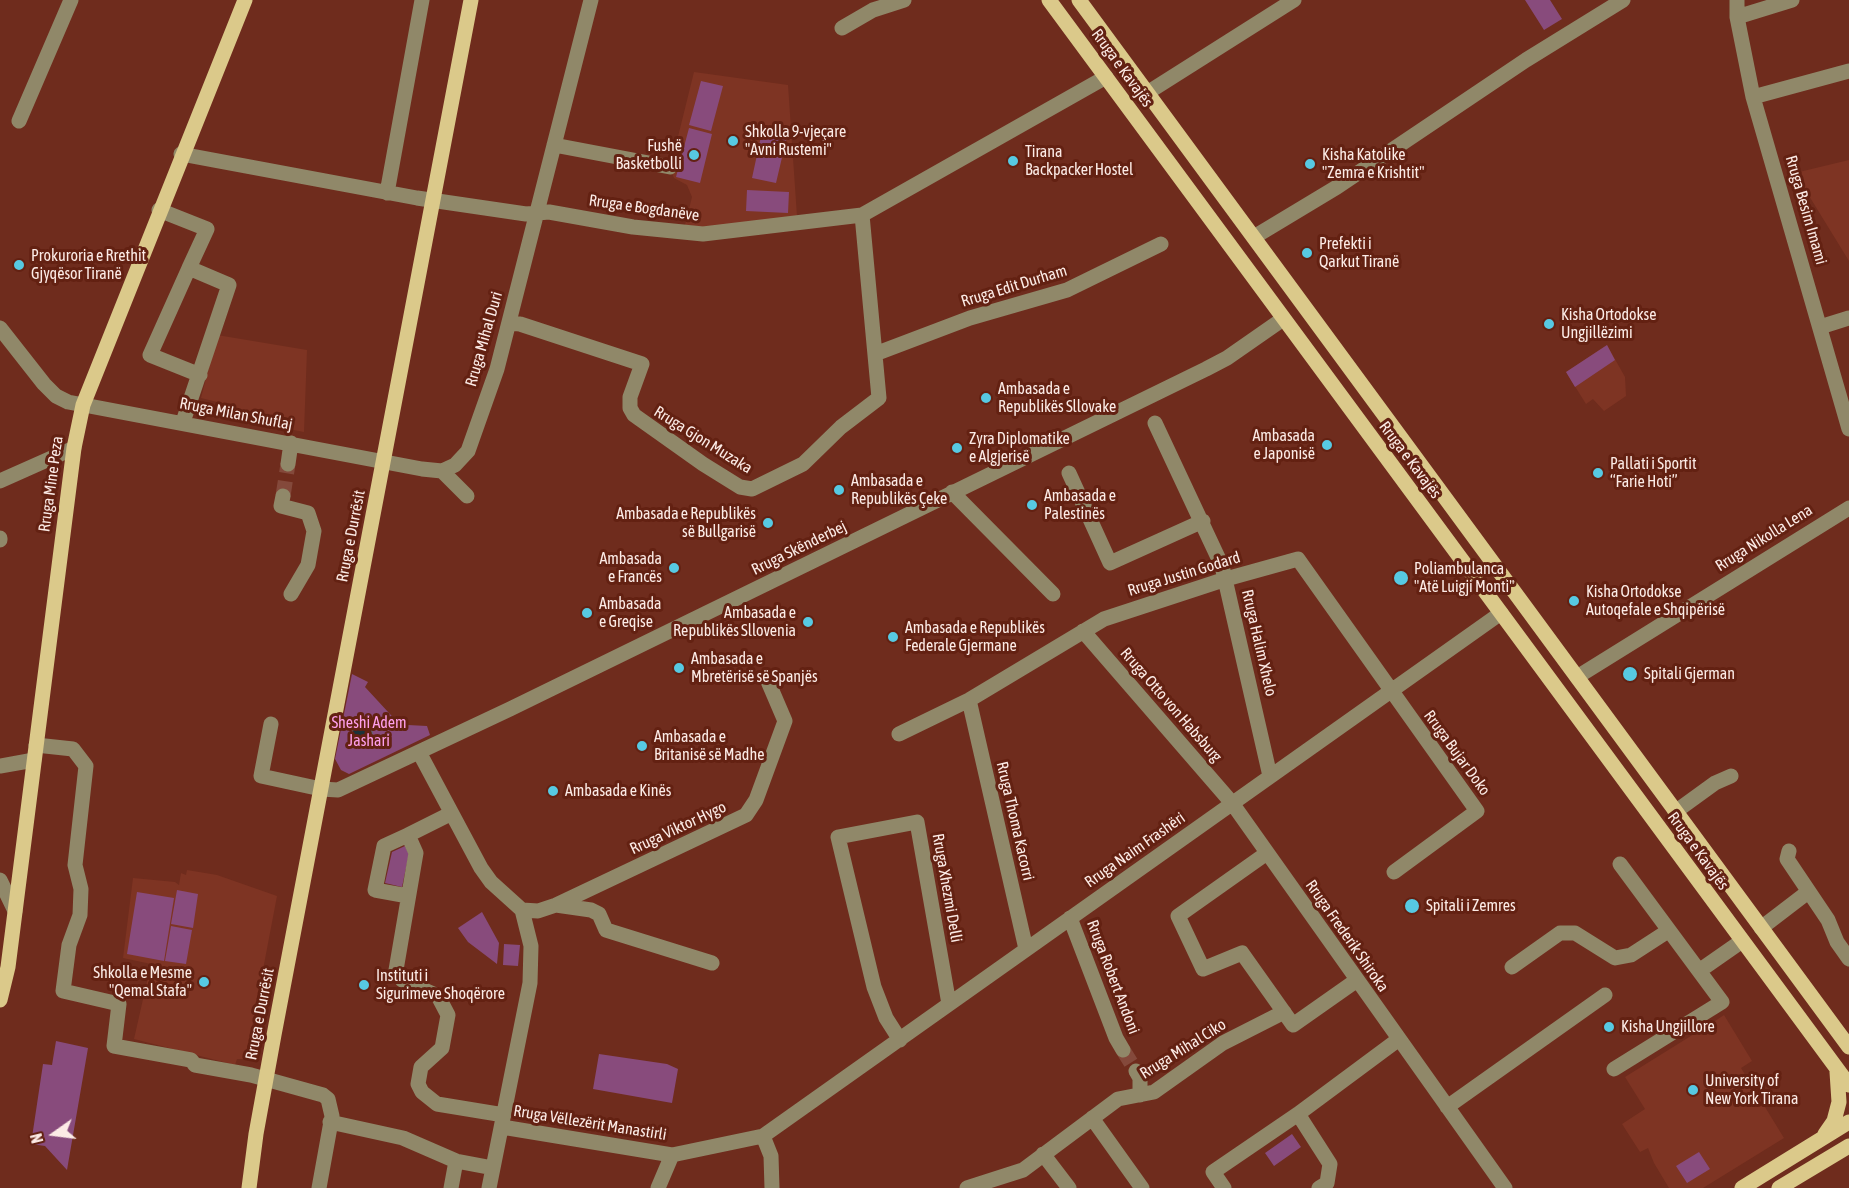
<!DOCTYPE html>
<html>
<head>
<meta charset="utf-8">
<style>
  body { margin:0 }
  #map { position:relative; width:1849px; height:1188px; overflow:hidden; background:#6f2c1d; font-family:"Asap Condensed",sans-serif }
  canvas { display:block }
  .north { position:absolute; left:24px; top:1104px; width:60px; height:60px; -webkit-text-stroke:4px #632112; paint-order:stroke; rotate:256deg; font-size:16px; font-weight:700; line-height:24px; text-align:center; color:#fcebe6 }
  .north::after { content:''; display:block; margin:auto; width:21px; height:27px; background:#fcebe6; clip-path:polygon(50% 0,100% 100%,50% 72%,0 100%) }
</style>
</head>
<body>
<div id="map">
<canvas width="1849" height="1188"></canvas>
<div class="north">N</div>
</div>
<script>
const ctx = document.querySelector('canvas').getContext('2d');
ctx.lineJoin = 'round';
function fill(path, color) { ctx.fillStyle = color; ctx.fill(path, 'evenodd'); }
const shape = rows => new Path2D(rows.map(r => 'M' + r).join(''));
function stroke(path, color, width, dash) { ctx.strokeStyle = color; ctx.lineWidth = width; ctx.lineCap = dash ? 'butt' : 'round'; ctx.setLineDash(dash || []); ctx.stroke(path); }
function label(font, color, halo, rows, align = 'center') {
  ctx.font = font + ' "Asap Condensed",sans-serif'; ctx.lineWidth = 6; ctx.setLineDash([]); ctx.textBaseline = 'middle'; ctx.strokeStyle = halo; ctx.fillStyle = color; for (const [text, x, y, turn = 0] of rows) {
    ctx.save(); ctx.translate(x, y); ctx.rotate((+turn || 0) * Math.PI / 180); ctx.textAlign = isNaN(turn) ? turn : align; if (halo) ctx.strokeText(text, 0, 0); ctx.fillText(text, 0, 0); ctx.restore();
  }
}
const built = shape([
  [694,72,788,85,797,216,707,228,685,225,692,197,687,185,674,178,670,169],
  [1849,160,1849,261,1795,173],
  [217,335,307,350,304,432,231,418,233,406,201,398],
  [1607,345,1625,377,1626,396,1604,411,1593,399,1586,404,1566,372],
  [187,870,217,875,277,896,246,1059,237,1059,235,1065,134,1039,151,964,123,958,133,878,175,882,179,885,181,873,186,875],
  [1724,1015,1752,1061,1741,1068,1784,1138,1703,1188,1669,1188,1654,1163,1648,1148,1640,1152,1622,1124,1645,1109,1625,1077,1702,1029,1704,1031,1716,1024,1715,1021]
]);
const green = shape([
  [1525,0,1550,0,1562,19,1544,30],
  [701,81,723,86,711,131,689,125],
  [763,127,788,132,776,183,752,178],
  [689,128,712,134,700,183,676,177],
  [747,190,789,192,788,213,746,211],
  [1607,345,1615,360,1575,387,1566,372],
  [352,674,368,682,365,687,401,726,406,722,408,725,427,726,430,735,349,774,341,770,335,759],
  [405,846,409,854,402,887,385,883,392,852],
  [177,890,198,894,193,928,171,924],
  [137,892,174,898,164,961,127,954],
  [482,912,499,943,497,964,468,942,458,928],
  [171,926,192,930,186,964,165,961],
  [504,944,520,945,518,966,503,965],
  [56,1041,88,1048,67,1170,45,1146,31,1144,43,1064,52,1065],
  [599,1054,667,1064,678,1069,672,1103,593,1089],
  [1292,1134,1301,1147,1274,1166,1265,1153],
  [1699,1152,1710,1169,1687,1183,1676,1166]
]);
const water = shape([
  '352 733a10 10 0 1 1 20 0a10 10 0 1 1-20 0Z'
]);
const minorTunnel = shape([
  [283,496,288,464],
  [1123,1050,1136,1071]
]);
const minor = shape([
  [1737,0,1737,17,1753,97,1849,429],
  [1737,17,1792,0],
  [842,28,873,10,904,0],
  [1147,93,1294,0],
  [1753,97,1849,71],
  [19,121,71,0],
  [554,145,670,167],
  [181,154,417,198,526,214,549,212,633,227,703,234,862,215,1106,77],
  [387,193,422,0],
  [159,210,207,229,189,268,229,285,183,422],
  [1254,237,1337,187,1526,60,1623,0],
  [189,268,150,355,200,375],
  [509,323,520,324,642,364,630,397,630,408,634,415,703,464,740,487,752,489,803,464,841,427,879,398,862,215],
  [1820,327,1849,318],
  [0,328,44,384,56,396,68,402,422,469,442,471,455,465,468,451,497,369,591,0],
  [875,354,970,318,1067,290,1161,244],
  [1155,423,1222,566,1270,776],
  [288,464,291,443],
  [442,471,467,496],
  [1069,473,1110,563,1203,521],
  [0,481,74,448],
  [952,492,1053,594],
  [283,496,281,506,308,513,314,531,308,565,291,594],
  [0,538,0,540],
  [1083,631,1232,803,1505,1188],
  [1577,677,1849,508],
  [969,700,1026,949],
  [271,724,261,776,321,789,338,790,510,709,1206,369,1227,358,1283,319],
  [899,734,969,700,1104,619,1226,579,1298,559,1477,811,1394,872],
  [36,745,73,749,86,766,75,865,81,889,80,915,69,945,63,991,119,1004,114,1046,191,1060,195,1065,251,1075,323,1095,328,1099,332,1116,319,1188],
  [419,752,481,868,491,882,522,910,531,946,530,983,489,1188],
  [0,766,34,760],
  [1675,812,1715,783,1731,776],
  [450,814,408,835,416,853,396,970,402,980,438,996,448,1015,442,1048,421,1067,418,1084,422,1092,437,1104,504,1115],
  [408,835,384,846,375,890,408,896],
  [1789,851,1787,859,1828,920,1837,942,1849,959],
  [1267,853,1178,916,1203,969,1242,953,1293,1025,1357,980],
  [0,880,15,911],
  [556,905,591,910,599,914,606,930,712,963],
  [522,910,538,911,556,905,746,815,756,800,785,721,767,679],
  [1070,918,1116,1038,1123,1050],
  [1761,928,1808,892],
  [1512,967,1560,933,1575,933,1615,958,1631,955,1668,931],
  [1699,971,1742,941],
  [900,1040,886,1018,874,987,838,837,917,822,949,1004],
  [1614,1069,1722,1002,1620,864],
  [1136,1071,1140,1078,1140,1095],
  [1447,1107,1605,995],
  [1298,1114,1330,1164,1327,1183,1319,1188],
  [1092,1118,1142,1188],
  [330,1122,403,1138,456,1161,493,1168],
  [502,1127,672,1155,763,1136,1501,613],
  [763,1136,771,1156,772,1188],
  [1043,1154,1069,1188],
  [451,1188,456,1161],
  [658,1188,672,1155],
  [967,1188,1023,1170,1118,1099,1154,1092,1223,1043,1284,1012],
  [1224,1188,1213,1172,1298,1114,1399,1039]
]);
const major = shape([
  [1049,0,1849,1085],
  [1079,0,1849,1047],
  [0,1000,8,967,74,448,83,405,245,0],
  [1825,1134,1834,1121,1839,1102,1837,1072],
  [249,1188,256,1134,274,1035,471,0],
  [1742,1188,1849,1122],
  [1779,1188,1849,1146]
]);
const markers = [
  [733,141,6,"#57c9e2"],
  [694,155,6,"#57c9e2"],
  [1013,161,6,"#57c9e2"],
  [1310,164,6,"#57c9e2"],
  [1307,253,6,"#57c9e2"],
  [19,265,6,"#57c9e2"],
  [1549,324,6,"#57c9e2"],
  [986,398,6,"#57c9e2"],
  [1327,445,6,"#57c9e2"],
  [957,448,6,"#57c9e2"],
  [1598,473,6,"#57c9e2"],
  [839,490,6,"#57c9e2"],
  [1032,505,6,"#57c9e2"],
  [768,523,6,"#57c9e2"],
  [674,568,6,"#57c9e2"],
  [1401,578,8,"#57c9e2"],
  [1574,601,6,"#57c9e2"],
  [587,613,6,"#57c9e2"],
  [808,622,6,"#57c9e2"],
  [893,637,6,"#57c9e2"],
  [679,668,6,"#57c9e2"],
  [1630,674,8,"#57c9e2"],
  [642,746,6,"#57c9e2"],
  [553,791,6,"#57c9e2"],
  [1412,906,8,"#57c9e2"],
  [204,982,6,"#57c9e2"],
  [364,985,6,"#57c9e2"],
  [1609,1027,6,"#57c9e2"],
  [1693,1090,6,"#57c9e2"]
];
const streetNames = [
  ["Rruga e Kavajës",1122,68,54],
  ["Rruga e Bogdanëve",644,208,8],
  ["Rruga Besim Imami",1806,210,74],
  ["Rruga Edit Durham",1014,286,-17],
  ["Rruga Mihal Duri",484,339,-74],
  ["Rruga Milan Shuflaj",236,414,11],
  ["Rruga Gjon Muzaka",703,440,32],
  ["Rruga e Kavajës",1410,460,53],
  ["Rruga Mine Peza",51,484,-82],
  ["Rruga e Durrësit",351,536,-79],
  ["Rruga Nikolla Lena",1764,538,-32],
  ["Rruga Skënderbej",799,548,-26],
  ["Rruga Justin Godard",1184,574,-17],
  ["Rruga Halim Xhelo",1259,643,77],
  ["Rruga Otto von Habsburg",1171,705,49],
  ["Rruga Bujar Doko",1457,753,54],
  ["Rruga Thoma Kacorri",1015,821,77],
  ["Rruga Viktor Hygo",678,828,-25],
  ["Rruga Naim Frashëri",1135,850,-35],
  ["Rruga e Kavajës",1698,851,54],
  ["Rruga Xhezmi Delli",947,888,80],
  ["Rruga Frederik Shiroka",1347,936,55],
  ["Rruga Robert Andoni",1113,977,69],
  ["Rruga e Durrësit",260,1014,-79],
  ["Rruga Mihal Ciko",1183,1049,-32],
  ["Rruga Vëllezërit Manastirli",590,1123,9]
];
const poiNames = [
  ["Shkolla 9-vjeçare",745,132],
  ["\"Avni Rustemi\"",745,150],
  ["Fushë",682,146,"right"],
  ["Basketbolli",682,164,"right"],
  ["Tirana",1025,152],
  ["Backpacker Hostel",1025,170],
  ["Kisha Katolike",1322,155],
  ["\"Zemra e Krishtit\"",1322,173],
  ["Prefekti i",1319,244],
  ["Qarkut Tiranë",1319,262],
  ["Prokuroria e Rrethit",31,256],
  ["Gjyqësor Tiranë",31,274],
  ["Kisha Ortodokse",1561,315],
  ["Ungjillëzimi",1561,333],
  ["Ambasada e",998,389],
  ["Republikës Sllovake",998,407],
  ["Ambasada",1315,436,"right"],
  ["e Japonisë",1315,454,"right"],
  ["Zyra Diplomatike",969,439],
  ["e Algjerisë",969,457],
  ["Pallati i Sportit",1610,464],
  ["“Farie Hoti”",1610,482],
  ["Ambasada e",851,481],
  ["Republikës Çeke",851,499],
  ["Ambasada e",1044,496],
  ["Palestinës",1044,514],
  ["Ambasada e Republikës",756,514,"right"],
  ["së Bullgarisë",756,532,"right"],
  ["Ambasada",662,559,"right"],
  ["e Francës",662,577,"right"],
  ["Poliambulanca",1414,569],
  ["\"Atë Luigji Monti\"",1414,587],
  ["Kisha Ortodokse",1586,592],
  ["Autoqefale e Shqipërisë",1586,610],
  ["Ambasada",599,604],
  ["e Greqise",599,622],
  ["Ambasada e",796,613,"right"],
  ["Republikës Sllovenia",796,631,"right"],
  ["Ambasada e Republikës",905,628],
  ["Federale Gjermane",905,646],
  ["Ambasada e",691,659],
  ["Mbretërisë së Spanjës",691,677],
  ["Spitali Gjerman",1644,674],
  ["Ambasada e",654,737],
  ["Britanisë së Madhe",654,755],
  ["Ambasada e Kinës",565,791],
  ["Spitali i Zemres",1426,906],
  ["Shkolla e Mesme",192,973,"right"],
  ["\"Qemal Stafa\"",192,991,"right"],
  ["Instituti i",376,976],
  ["Sigurimeve Shoqërore",376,994],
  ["Kisha Ungjillore",1621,1027],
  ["University of",1705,1081],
  ["New York Tirana",1705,1099]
];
const parkNames = [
  ["Sheshi Adem",369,723],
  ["Jashari",369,741]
];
fill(built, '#7e3423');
fill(green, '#884b7c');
fill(water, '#1d3339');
stroke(water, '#606a6d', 1.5);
stroke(minorTunnel, '#84493b', 15, [15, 8]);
stroke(minor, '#908869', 15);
stroke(major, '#dbc98a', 15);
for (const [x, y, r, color] of markers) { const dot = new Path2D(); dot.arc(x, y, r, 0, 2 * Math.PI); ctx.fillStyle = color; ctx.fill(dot); stroke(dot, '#632112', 2); }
label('16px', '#fcebe6', '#632112', streetNames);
label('16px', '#fcebe6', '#632112', poiNames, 'left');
label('16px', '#fe9feb', '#632112', parkNames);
</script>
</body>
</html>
